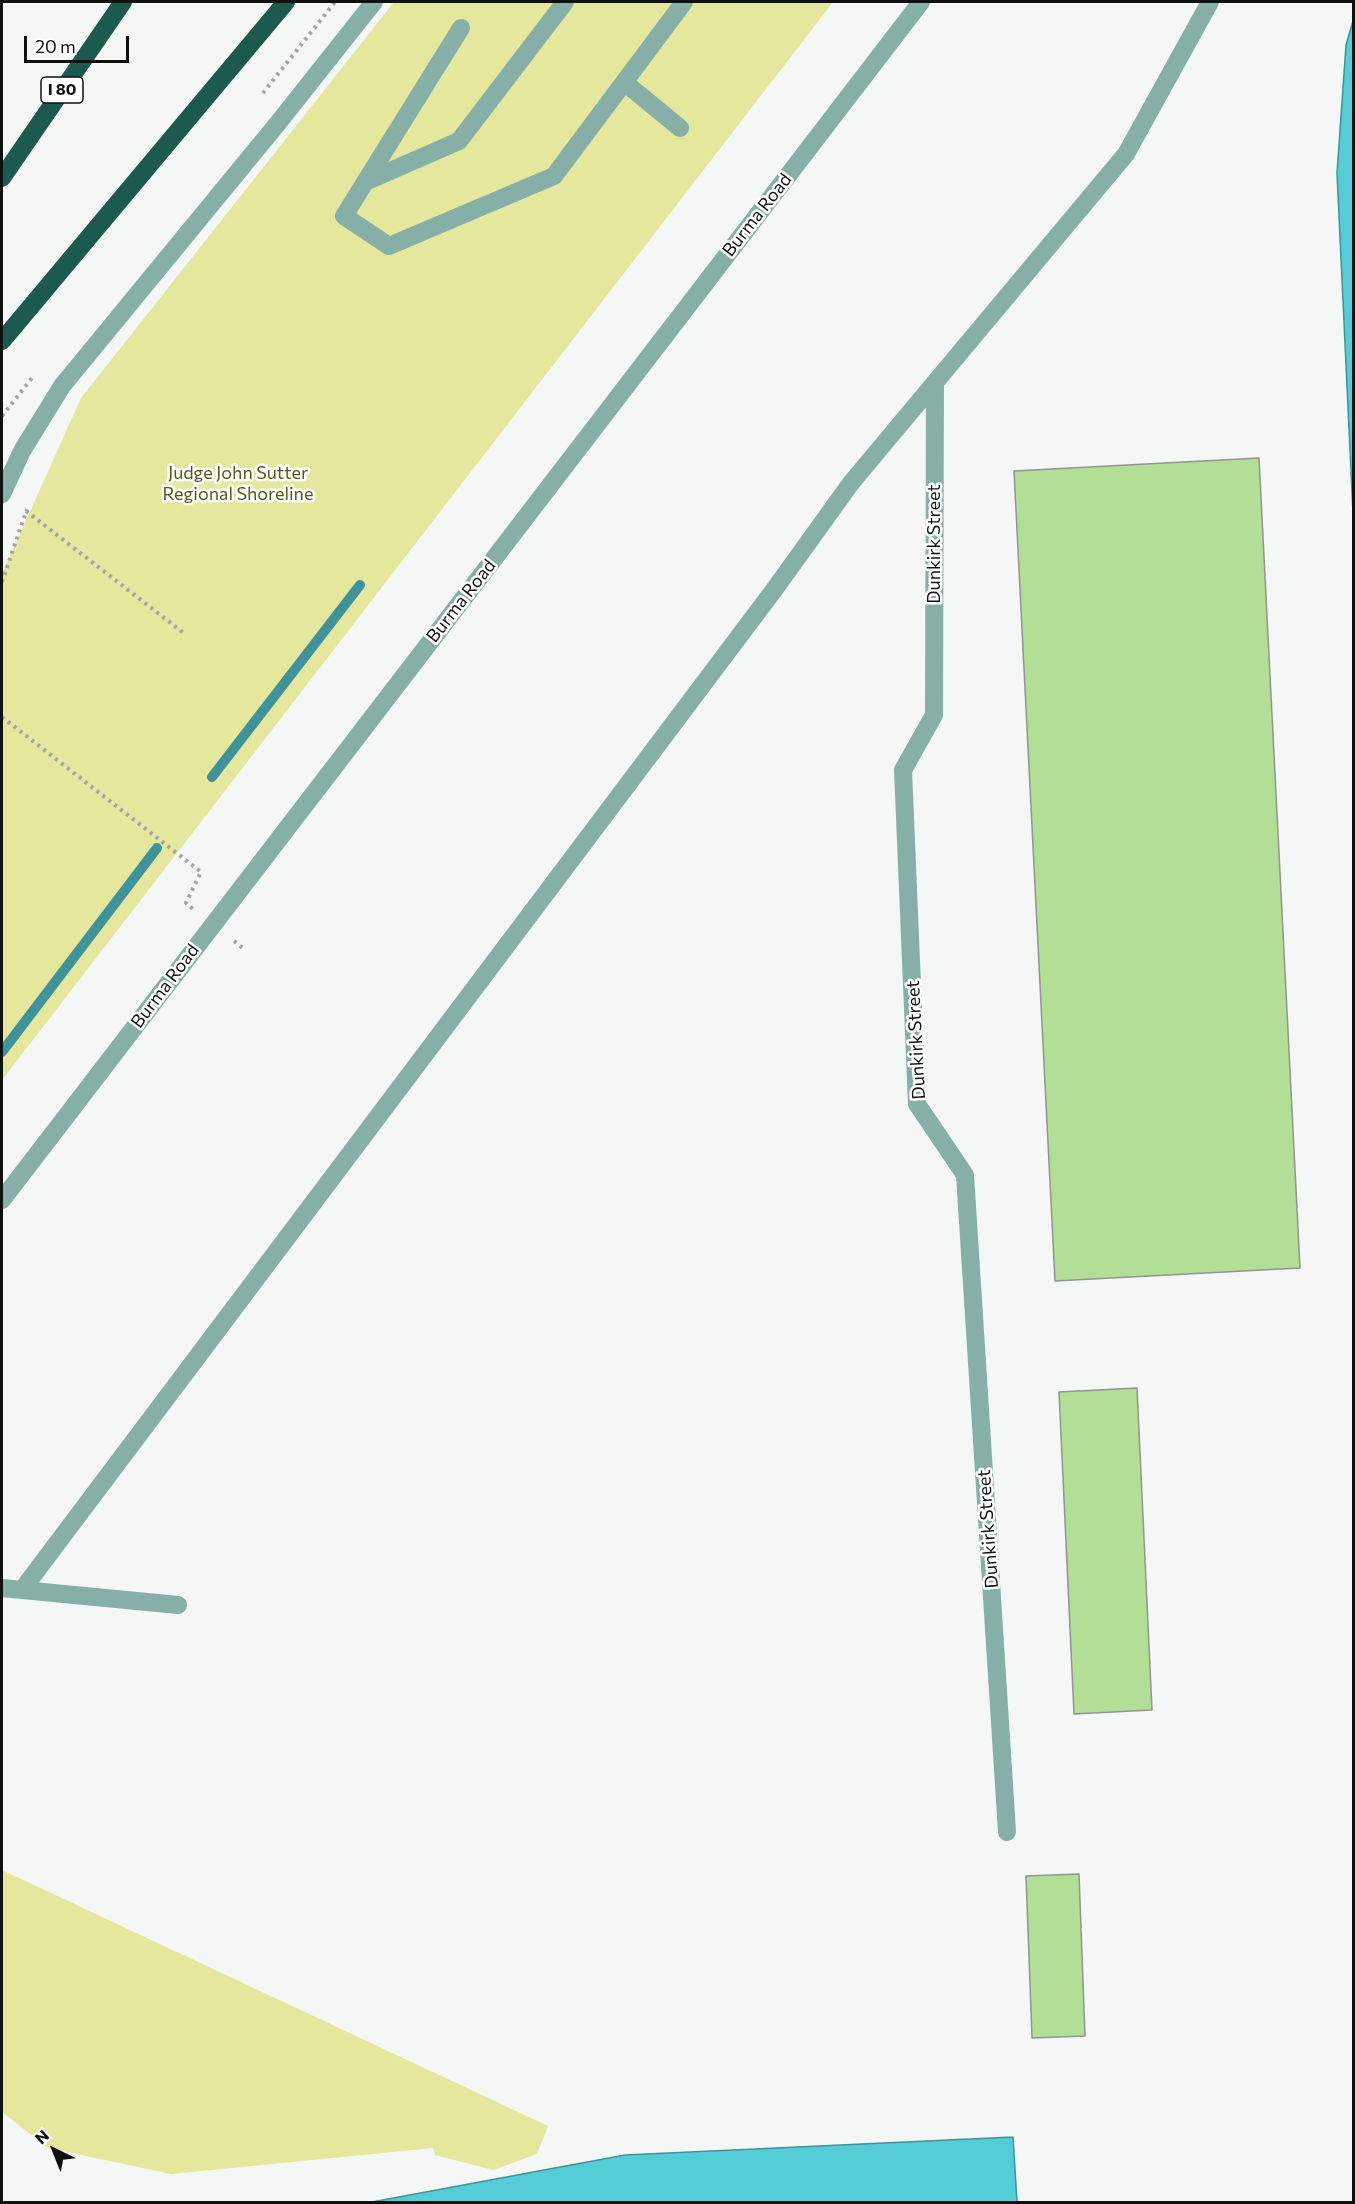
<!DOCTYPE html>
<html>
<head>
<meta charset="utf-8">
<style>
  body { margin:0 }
  #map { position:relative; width:1355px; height:2204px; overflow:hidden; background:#f4f7f5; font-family:Commissioner,sans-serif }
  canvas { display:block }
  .frame { position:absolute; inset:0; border:3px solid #0f1010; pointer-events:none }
  .north { position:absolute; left:24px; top:2120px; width:60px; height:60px; -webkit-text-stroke:4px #fff; paint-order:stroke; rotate:317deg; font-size:16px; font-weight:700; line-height:24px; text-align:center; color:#0f1010 }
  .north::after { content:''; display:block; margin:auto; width:21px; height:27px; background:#0f1010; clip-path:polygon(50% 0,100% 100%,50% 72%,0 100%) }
  .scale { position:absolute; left:24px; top:36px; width:105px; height:27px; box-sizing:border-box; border:3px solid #0f1010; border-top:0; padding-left:8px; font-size:18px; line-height:21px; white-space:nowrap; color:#0f1010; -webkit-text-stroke:4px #fff; paint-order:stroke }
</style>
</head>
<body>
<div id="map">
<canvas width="1355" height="2204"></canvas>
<div class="frame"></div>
<div class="north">N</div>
<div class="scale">20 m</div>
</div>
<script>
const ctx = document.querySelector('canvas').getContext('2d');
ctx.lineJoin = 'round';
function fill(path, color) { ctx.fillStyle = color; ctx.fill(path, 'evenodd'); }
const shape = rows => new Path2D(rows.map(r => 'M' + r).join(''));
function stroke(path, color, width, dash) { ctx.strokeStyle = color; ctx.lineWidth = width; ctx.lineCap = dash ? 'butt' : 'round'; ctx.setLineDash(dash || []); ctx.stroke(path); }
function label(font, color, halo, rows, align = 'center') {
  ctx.font = font + ' Commissioner,sans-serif'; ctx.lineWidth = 5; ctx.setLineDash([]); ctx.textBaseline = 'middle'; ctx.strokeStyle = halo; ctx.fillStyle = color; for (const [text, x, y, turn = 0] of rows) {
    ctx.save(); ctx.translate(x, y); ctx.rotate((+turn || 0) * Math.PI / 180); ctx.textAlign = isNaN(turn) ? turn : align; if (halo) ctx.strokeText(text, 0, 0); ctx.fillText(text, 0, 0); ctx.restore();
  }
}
const green = shape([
  [394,2,833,2,2,1080,2,574,81,398],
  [2,1870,548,2126,537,2154,493,2170,435,2155,433,2148,171,2174,48,2148,2,2112]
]);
const water = shape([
  [1353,21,1354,21,1353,514,1337,173,1346,45,1353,21],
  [1013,2137,1017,2202,372,2202,625,2155,1013,2137]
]);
const stream = shape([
  [212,777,360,585],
  [2,1052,157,848]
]);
const building = shape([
  [1259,458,1300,1268,1055,1281,1014,471,1259,458],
  [1137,1388,1152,1710,1074,1714,1059,1392,1137,1388],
  [1079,1874,1085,2036,1032,2038,1026,1876,1079,1874]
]);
const path = shape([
  [263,93,335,2],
  [2,416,32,378],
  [26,511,185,634],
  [2,582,27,509],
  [2,717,201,872,186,903,193,909],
  [234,941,245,950]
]);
const lane = shape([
  [461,28,344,216,389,246,554,176,684,2],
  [624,82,680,128],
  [365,182,459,141,565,2],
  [935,385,934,715,903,770,917,1104,965,1175,1007,1832],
  [2,494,22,451,62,386,278,123,374,2],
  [2,1588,178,1605],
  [22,1590,774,590,851,483,1126,154,1210,2]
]);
const street = shape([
  [2,1200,921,2]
]);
const highway = shape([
  [2,178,123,2],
  [2,341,286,2]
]);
const shields = [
  [62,90,42]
];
const shieldNames = [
  ["I 80",62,90]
];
const streetNames = [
  ["Burma Road",757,215,-52],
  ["Dunkirk Street",934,544,-90],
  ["Burma Road",461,601,-52],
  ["Burma Road",165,986,-53],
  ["Dunkirk Street",916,1040,-93],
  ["Dunkirk Street",988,1529,-94]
];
const parkNames = [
  ["Judge John Sutter",238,473],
  ["Regional Shoreline",238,494]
];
fill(green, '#e5e79c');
fill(water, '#54cdd6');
stroke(water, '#3f949b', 1.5);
stroke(stream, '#3f949b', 10);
fill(building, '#b3de95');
stroke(building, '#939492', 1.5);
stroke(path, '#a3a6a4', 4, [3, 4.5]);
stroke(lane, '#86b0a7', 18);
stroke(street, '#86b0a7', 18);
stroke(highway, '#1c594e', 18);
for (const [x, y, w] of shields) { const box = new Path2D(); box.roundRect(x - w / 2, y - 13, w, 26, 4.5); ctx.fillStyle = '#fff'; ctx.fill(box); stroke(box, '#0f1010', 1.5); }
label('bold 16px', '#0f1010', null, shieldNames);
label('18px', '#0f1010', '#fff', streetNames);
label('18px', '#58581a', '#fff', parkNames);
</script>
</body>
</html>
